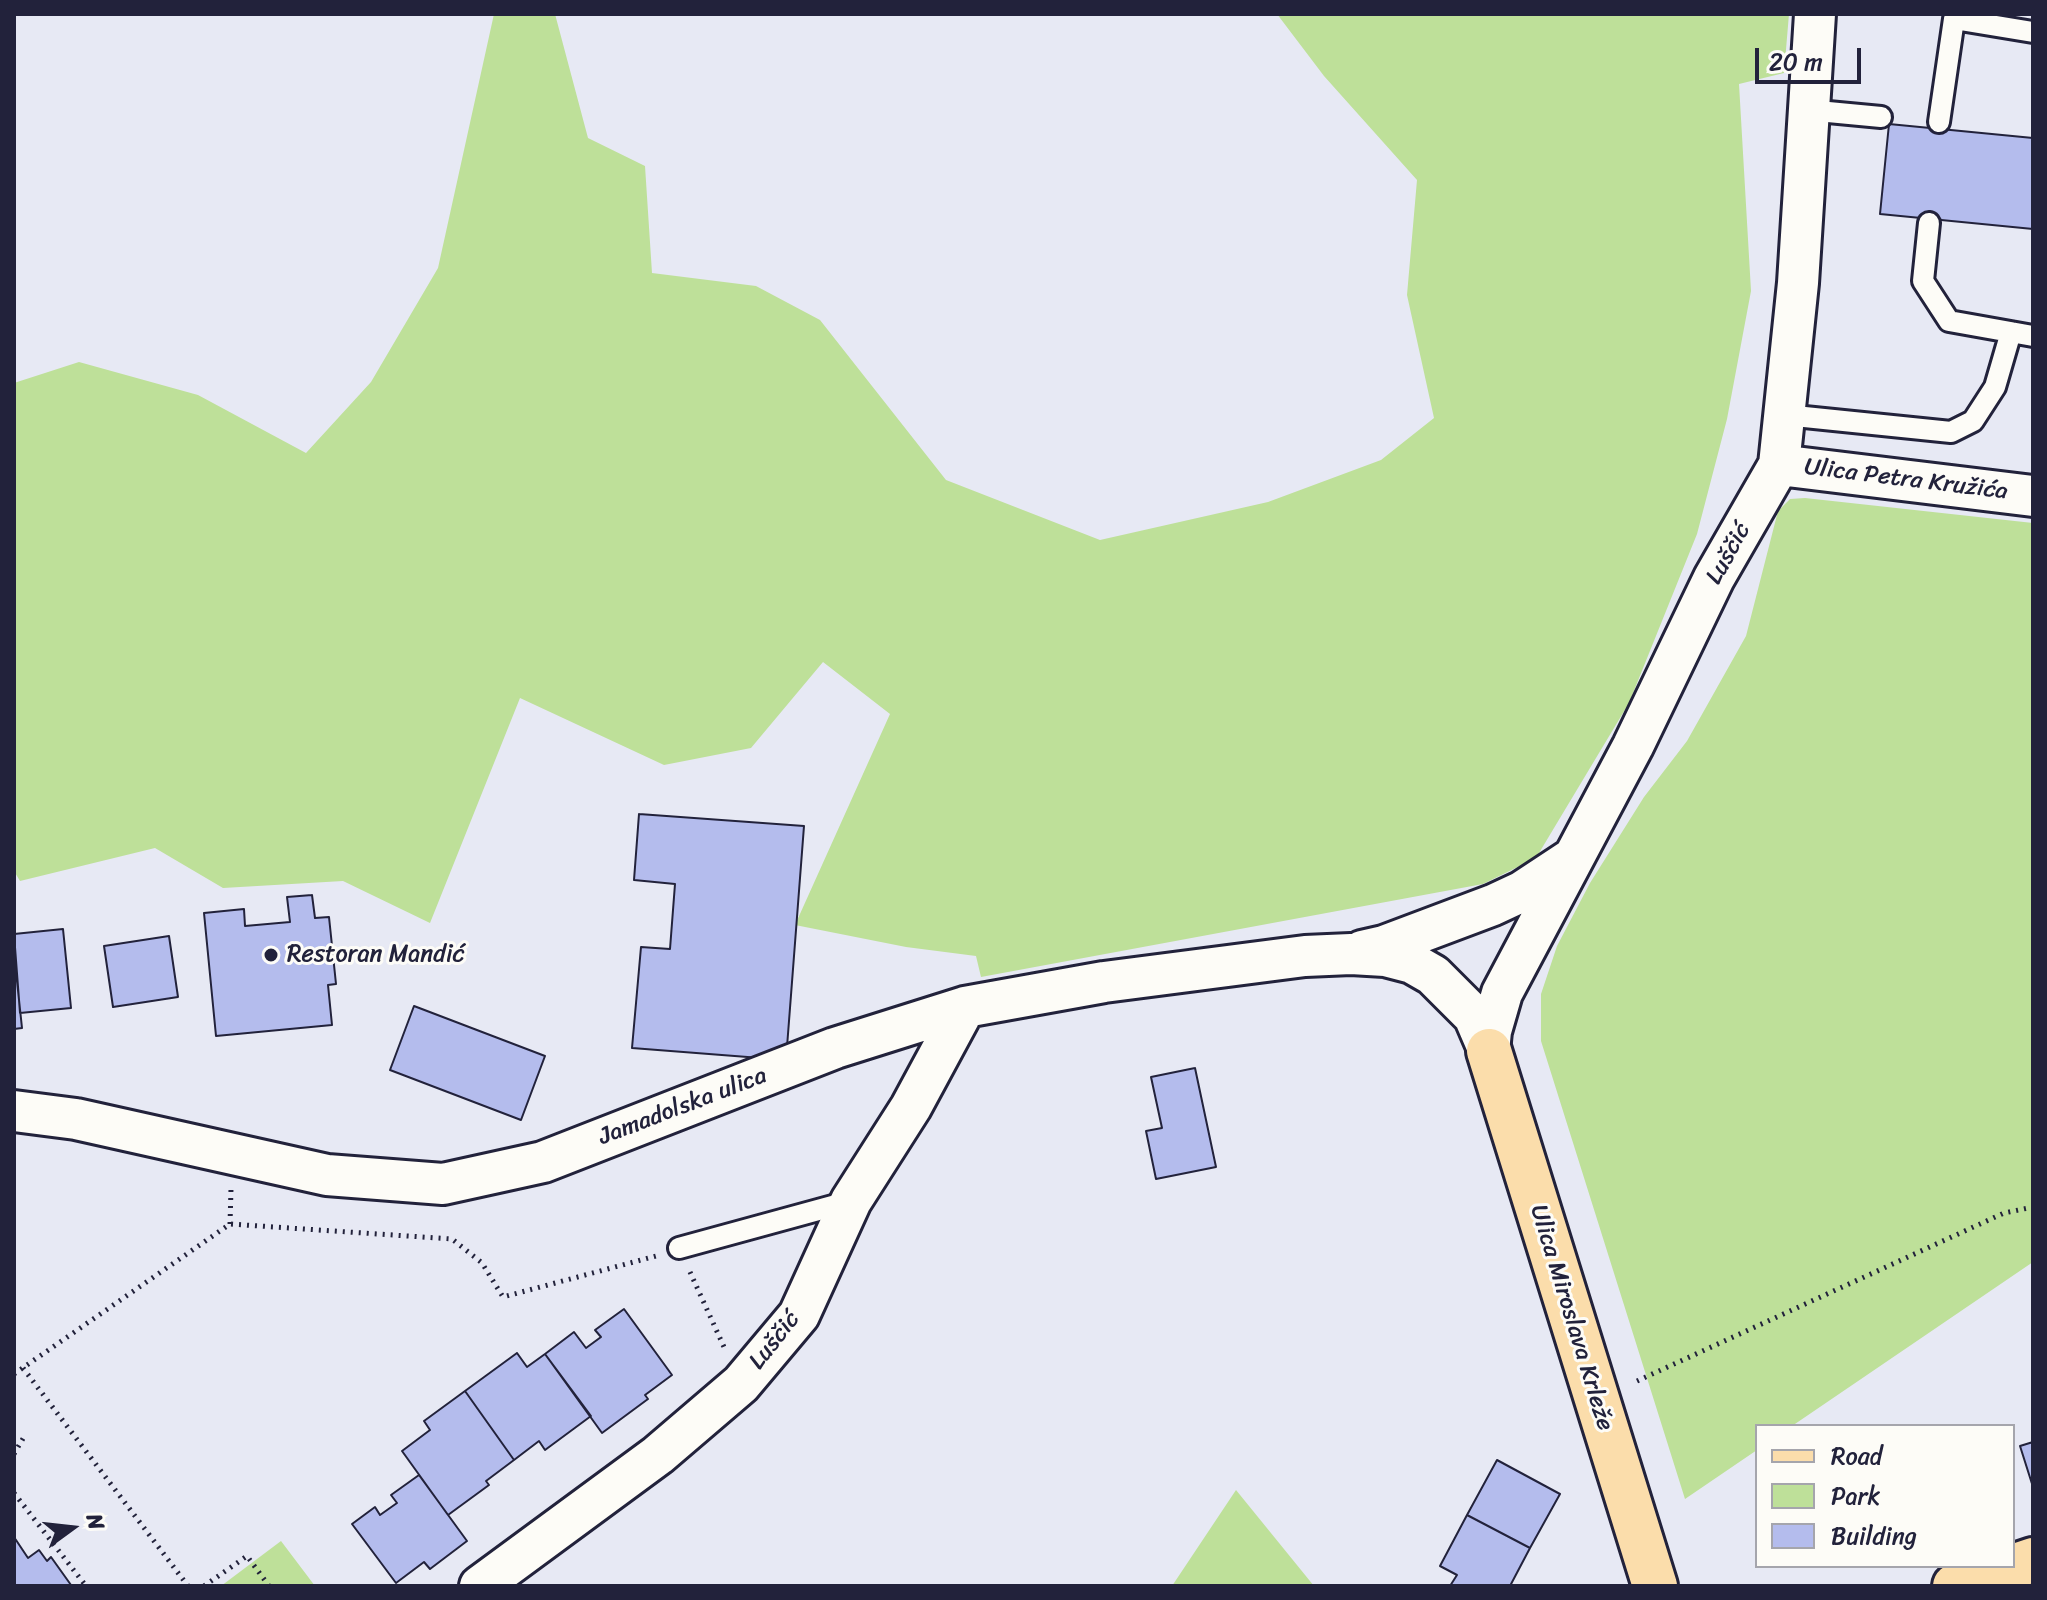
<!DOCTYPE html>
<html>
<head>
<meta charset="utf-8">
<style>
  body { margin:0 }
  #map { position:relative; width:2047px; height:1600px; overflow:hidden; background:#e7e9f4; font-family:Sriracha,sans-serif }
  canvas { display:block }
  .frame { position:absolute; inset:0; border:16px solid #22223b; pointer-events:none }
  .legend { position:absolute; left:1755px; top:1424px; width:260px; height:144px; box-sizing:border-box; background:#fdfcf7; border:2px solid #a5a5ac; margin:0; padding:10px 14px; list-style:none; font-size:24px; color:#22223b }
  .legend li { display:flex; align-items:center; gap:16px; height:40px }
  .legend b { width:40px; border:2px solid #a5a5ac }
  .north { position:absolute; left:32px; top:1488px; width:80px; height:80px; -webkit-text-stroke:6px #fdfcf7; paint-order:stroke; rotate:75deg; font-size:22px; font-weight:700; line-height:32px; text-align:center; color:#22223b }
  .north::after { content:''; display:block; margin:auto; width:28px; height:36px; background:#22223b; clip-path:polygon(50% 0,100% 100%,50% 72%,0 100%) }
  .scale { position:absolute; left:1755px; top:48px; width:106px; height:36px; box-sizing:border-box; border:4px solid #22223b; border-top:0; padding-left:10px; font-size:24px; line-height:28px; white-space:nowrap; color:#22223b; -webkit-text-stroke:6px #fdfcf7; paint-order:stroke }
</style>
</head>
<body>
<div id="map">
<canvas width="2047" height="1600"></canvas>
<div class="frame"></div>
<ul class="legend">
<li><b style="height:10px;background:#fbddab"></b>Road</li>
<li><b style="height:22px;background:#bee099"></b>Park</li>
<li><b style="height:22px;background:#b4bced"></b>Building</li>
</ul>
<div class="north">N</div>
<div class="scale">20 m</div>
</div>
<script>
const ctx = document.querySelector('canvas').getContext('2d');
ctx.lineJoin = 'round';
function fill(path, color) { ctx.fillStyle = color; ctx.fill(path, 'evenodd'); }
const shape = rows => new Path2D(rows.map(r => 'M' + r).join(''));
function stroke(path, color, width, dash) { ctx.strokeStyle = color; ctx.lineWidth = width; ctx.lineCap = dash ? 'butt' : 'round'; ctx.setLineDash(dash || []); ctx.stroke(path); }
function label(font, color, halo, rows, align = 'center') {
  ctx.font = font + ' Sriracha,sans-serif'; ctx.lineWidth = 6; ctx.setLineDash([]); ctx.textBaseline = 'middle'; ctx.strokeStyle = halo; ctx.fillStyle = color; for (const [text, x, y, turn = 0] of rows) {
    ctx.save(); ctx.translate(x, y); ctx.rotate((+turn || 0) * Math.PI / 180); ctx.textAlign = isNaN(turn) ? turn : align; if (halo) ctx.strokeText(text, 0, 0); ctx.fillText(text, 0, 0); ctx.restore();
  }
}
const green = shape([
  [494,14,555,14,588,138,645,166,652,273,756,286,820,320,946,480,1100,540,1268,502,1381,460,1434,418,1407,295,1417,180,1324,76,1277,14,1789,14,1784,73,1739,84,1751,291,1727,419,1697,534,1629,703,1536,858,1483,884,981,977,976,956,906,947,795,925,890,714,823,662,751,748,664,765,520,698,430,923,343,881,223,888,155,848,20,881,14,871,14,383,79,362,198,395,306,453,371,382,438,268],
  [1805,498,2033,523,2033,1262,1792,1426,1757,1426,1757,1450,1685,1499,1541,1041,1541,994,1557,946,1590,883,1644,797,1687,741,1746,636,1778,511,1790,499],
  [1236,1490,1314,1586,1172,1586],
  [281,1541,315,1586,221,1586]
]);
const building = shape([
  [1889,124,2033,138,2033,229,1880,214,1889,124],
  [639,814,804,826,786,1060,632,1048,641,947,670,949,675,884,634,880,639,814],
  [312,895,315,918,329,917,336,984,328,985,332,1025,216,1036,204,913,244,909,245,926,290,922,287,897,312,895],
  [63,929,71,1008,20,1013,14,934,63,929],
  [169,936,178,997,113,1007,104,946,169,936],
  [14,953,22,1028,14,1029,14,953],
  [414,1006,545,1056,521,1120,390,1070,414,1006],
  [1195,1068,1216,1167,1156,1179,1146,1131,1162,1128,1151,1077,1195,1068],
  [624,1309,672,1375,645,1395,648,1399,602,1433,545,1354,574,1332,586,1348,601,1337,595,1330,624,1309],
  [517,1353,527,1367,545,1354,591,1416,545,1450,539,1441,514,1460,465,1391,517,1353],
  [465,1391,514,1460,486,1481,489,1485,448,1515,402,1451,430,1430,424,1421,465,1391],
  [2033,1442,2033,1487,2020,1446,2033,1442],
  [1497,1460,1560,1494,1530,1548,1467,1515,1497,1460],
  [419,1475,467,1541,430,1569,424,1562,396,1583,352,1524,375,1507,380,1515,397,1503,391,1495,419,1475],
  [1467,1515,1530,1548,1510,1586,1450,1586,1457,1575,1440,1566,1467,1515],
  [14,1537,28,1558,39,1550,47,1561,51,1557,71,1585,14,1586,14,1537]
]);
const path = shape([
  [230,1224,231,1189],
  [690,1272,724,1347],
  [23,1368,188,1586],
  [14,1374,230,1224,452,1239,482,1263,503,1297,656,1256],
  [1637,1381,2004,1213,2033,1207],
  [14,1454,25,1435],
  [14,1493,86,1586],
  [204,1586,247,1556,269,1586]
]);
const lane = shape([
  [1807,110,1881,117],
  [1939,122,1954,19,2033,32],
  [1929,223,1923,281,1949,321,2033,336],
  [1785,415,1951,432,1973,421,1995,387,2011,332],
  [679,1248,851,1201]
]);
const street = shape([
  [1779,465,2033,496],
  [1362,951,1384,946,1493,905,1523,891,1570,860],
  [1489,1051,1491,1031,1502,993,1633,746,1714,578,1779,465,1798,283,1815,14],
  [14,1111,76,1119,327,1175,443,1184,543,1162,835,1048,965,1007,1104,982,1305,956,1351,954,1385,956,1412,963,1433,975,1474,1016,1489,1051],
  [480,1586,658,1455,741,1384,799,1315,851,1201,911,1107,965,1007]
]);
const primary = shape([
  [1489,1051,1655,1586],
  [1955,1586,2033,1560]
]);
const markers = [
  [271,955,8,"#22223b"]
];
const streetNames = [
  ["Ulica Petra Kružića",1906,480,7],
  ["Luščić",1729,554,-61],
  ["Jamadolska ulica",683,1107,-21],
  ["Ulica Miroslava Krleže",1571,1318,73],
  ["Luščić",775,1341,-52]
];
const poiNames = [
  ["Restoran Mandić",287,955]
];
fill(green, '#bee099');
fill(building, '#b4bced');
stroke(building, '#22223b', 2);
stroke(lane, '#22223b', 26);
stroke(street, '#22223b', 46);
stroke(primary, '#22223b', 50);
stroke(path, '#22223b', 5, [2, 6]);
stroke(lane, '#fdfcf7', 20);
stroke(street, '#fdfcf7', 40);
stroke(primary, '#fbddab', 44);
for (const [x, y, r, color] of markers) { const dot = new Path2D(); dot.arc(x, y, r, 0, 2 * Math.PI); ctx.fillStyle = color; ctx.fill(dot); stroke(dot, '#fdfcf7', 3); }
label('24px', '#22223b', '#fdfcf7', streetNames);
label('24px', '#22223b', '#fdfcf7', poiNames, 'left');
</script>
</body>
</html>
